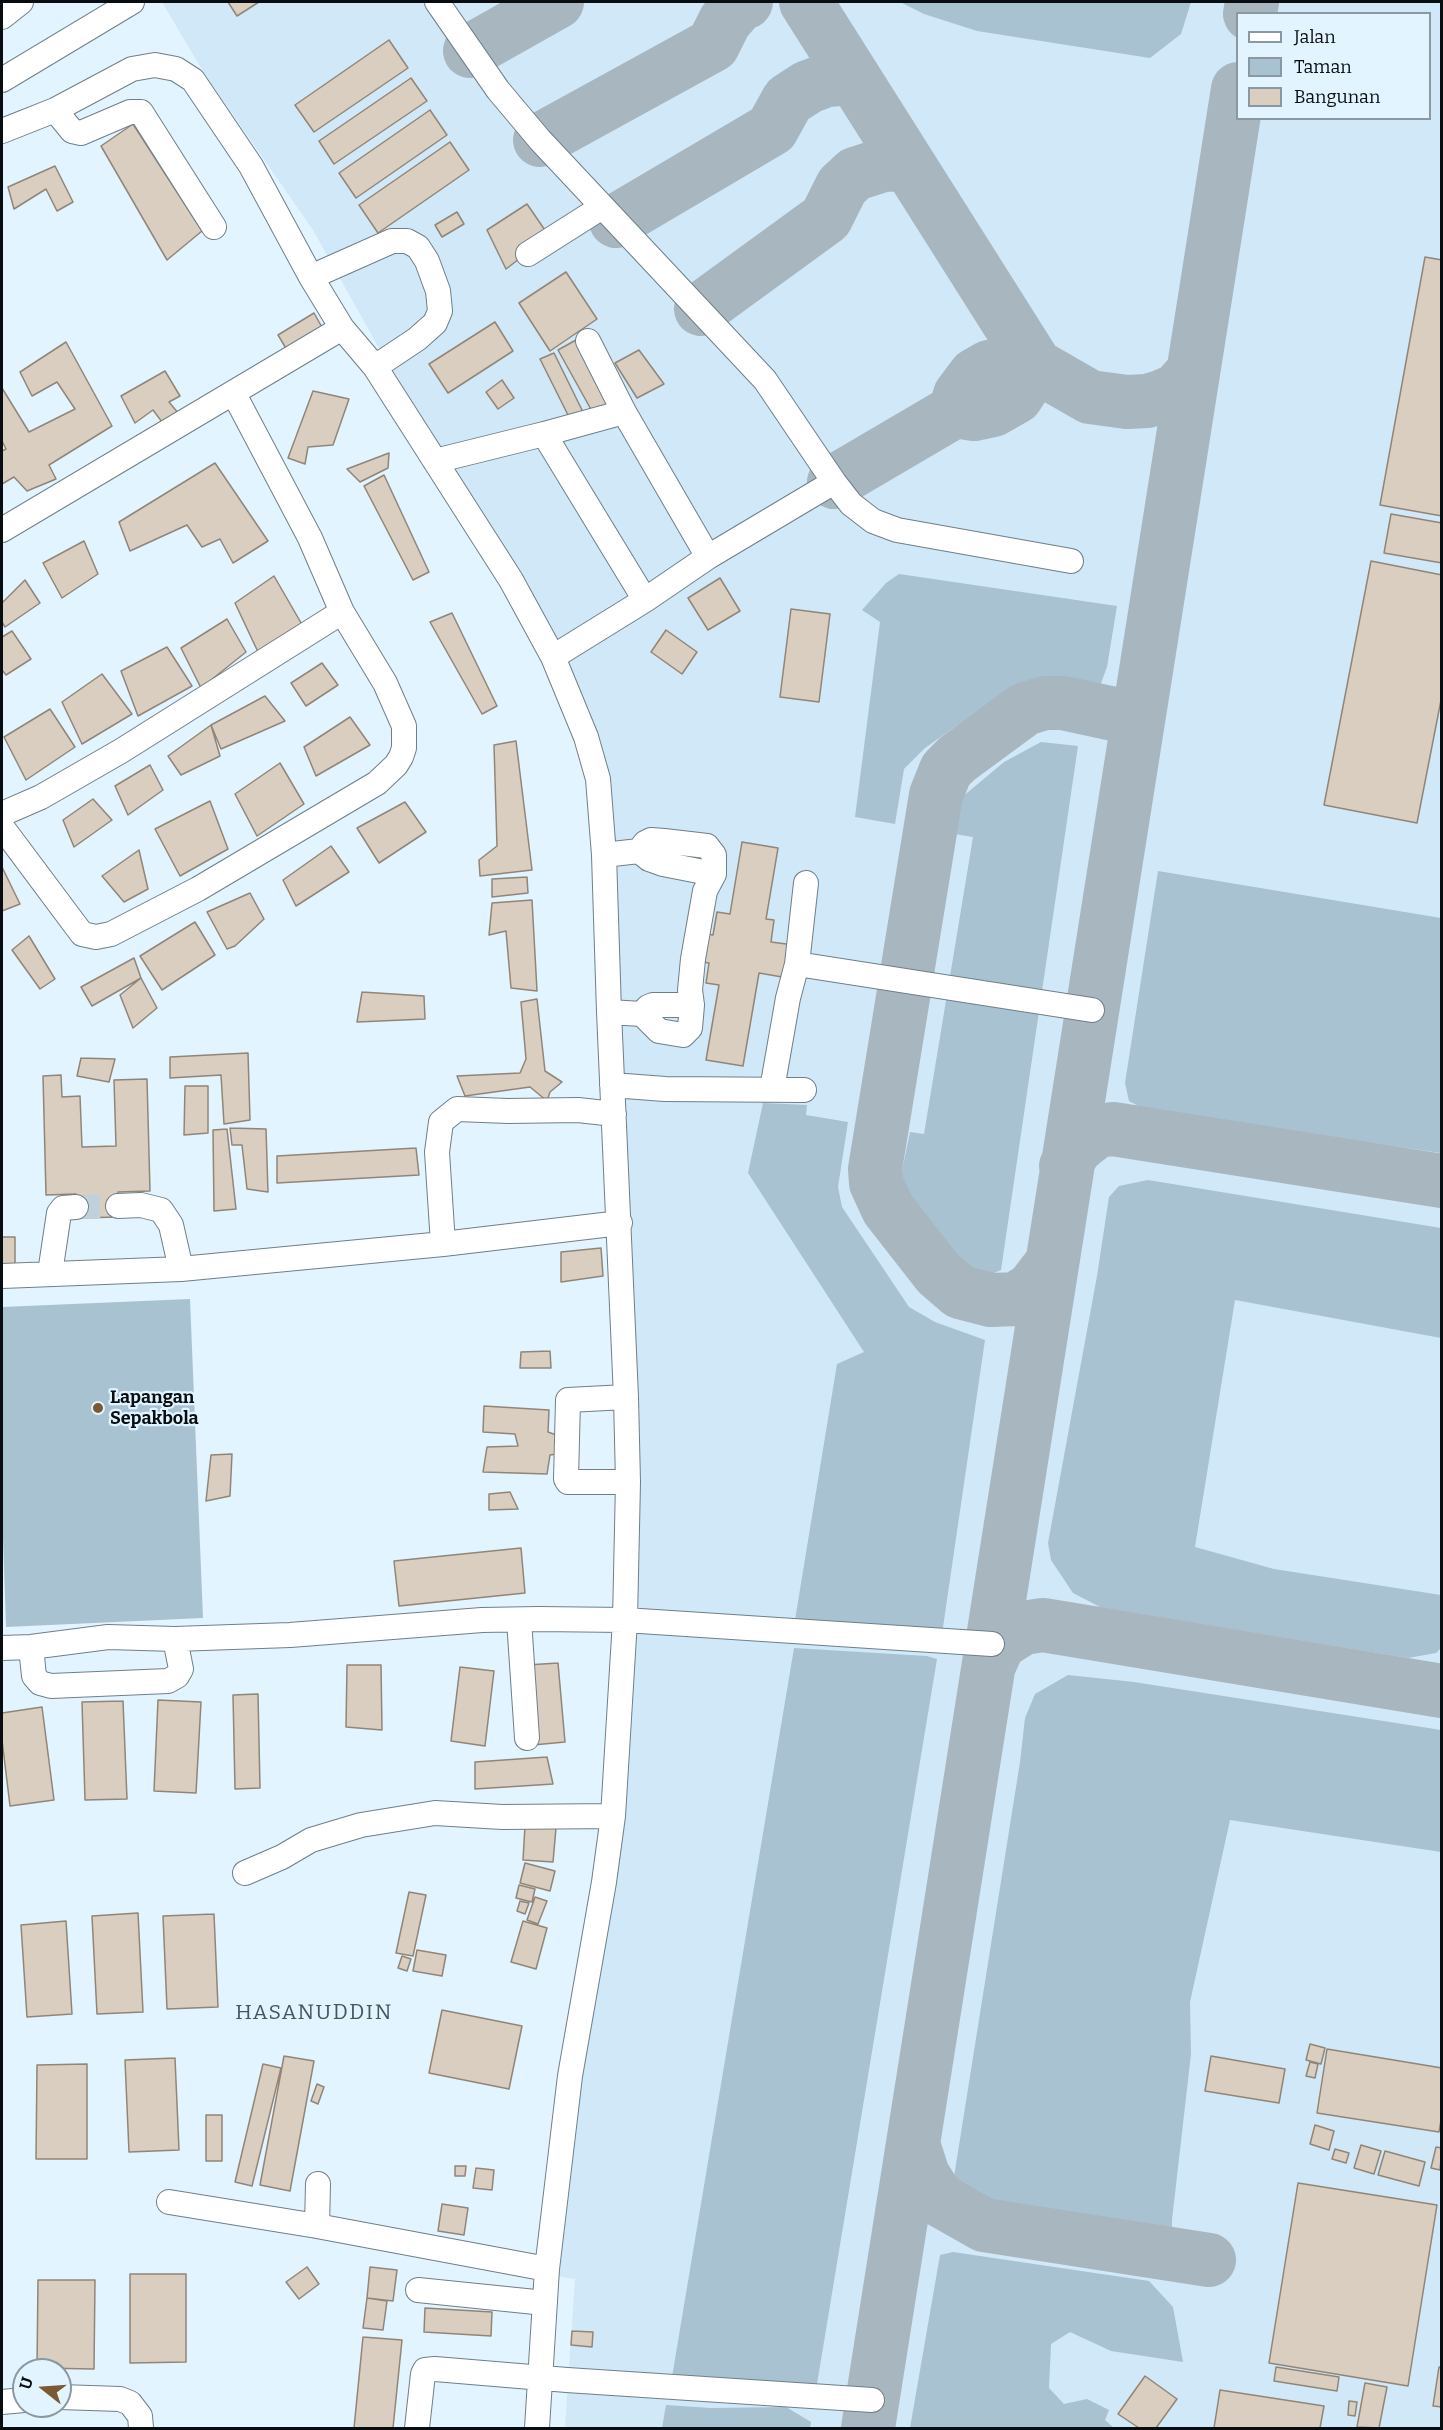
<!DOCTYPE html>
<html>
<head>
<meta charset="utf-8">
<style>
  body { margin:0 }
  #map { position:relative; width:1443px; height:2430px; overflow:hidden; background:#e2f4ff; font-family:Bitter,serif }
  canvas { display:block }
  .frame { position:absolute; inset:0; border:3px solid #070d10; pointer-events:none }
  .legend { position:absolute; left:1236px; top:12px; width:195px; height:108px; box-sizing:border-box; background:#e2f4ff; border:2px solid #8a989f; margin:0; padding:8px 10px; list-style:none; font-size:18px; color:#070d10 }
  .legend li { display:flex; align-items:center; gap:12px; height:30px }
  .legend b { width:30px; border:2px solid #8a989f }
  .north { position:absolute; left:12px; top:2358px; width:60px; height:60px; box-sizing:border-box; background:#e2f4ff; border:2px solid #8a989f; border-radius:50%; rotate:287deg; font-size:16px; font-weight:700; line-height:24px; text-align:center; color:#070d10 }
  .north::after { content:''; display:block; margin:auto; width:21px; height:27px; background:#7b5a31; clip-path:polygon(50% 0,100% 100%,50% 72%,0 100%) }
</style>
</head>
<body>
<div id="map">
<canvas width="1443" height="2430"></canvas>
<div class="frame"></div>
<ul class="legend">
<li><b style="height:8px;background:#fff"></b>Jalan</li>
<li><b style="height:16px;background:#a9c2d2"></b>Taman</li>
<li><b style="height:16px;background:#dacec0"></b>Bangunan</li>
</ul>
<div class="north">U</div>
</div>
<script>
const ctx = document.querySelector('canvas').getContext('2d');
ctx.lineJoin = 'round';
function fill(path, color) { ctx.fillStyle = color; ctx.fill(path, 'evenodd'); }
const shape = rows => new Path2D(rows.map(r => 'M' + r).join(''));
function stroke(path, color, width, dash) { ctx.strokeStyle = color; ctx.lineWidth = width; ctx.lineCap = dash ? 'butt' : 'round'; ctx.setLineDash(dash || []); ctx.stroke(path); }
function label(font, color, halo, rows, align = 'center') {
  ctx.font = font + ' Bitter,serif'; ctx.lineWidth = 4.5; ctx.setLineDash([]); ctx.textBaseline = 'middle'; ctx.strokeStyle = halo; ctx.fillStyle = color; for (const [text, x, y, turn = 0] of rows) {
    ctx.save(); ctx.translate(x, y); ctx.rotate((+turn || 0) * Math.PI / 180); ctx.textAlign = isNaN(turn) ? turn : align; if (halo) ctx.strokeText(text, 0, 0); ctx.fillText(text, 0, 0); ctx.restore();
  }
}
const built = shape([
  [162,2,1441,2,1441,2428,565,2428,575,2279,557,2276,564,2162,620,1805,611,804,590,711,522,579,400,386,313,230,204,73],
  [1238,14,1430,14,1430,118,1238,118]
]);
const green = shape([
  [900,2,1191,2,1181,34,1150,58,977,31,924,14],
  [899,574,1117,606,1107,667,1100,686,1088,688,1031,681,1012,687,925,748,904,769,895,824,855,817,880,622,862,610,886,583],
  [1041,742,1078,746,1001,1270,987,1276,967,1268,933,1237,897,1195,910,1132,924,1134,973,837,954,834,961,798,1004,762],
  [1158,871,1441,918,1441,1153,1146,1110,1129,1101,1125,1083],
  [763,1103,807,1105,806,1115,848,1122,838,1187,842,1207,909,1307,935,1322,985,1340,942,1634,794,1626,837,1364,864,1352,748,1173],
  [1148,1180,1441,1228,1441,1338,1235,1300,1195,1547,1274,1569,1441,1595,1441,1648,1436,1653,1408,1658,1102,1608,1073,1593,1051,1560,1048,1543,1097,1276,1109,1197,1119,1186],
  [190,1299,203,1618,6,1627,2,1509,2,1307],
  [794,1648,927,1656,937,1659,817,2384,672,2377],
  [1068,1675,1134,1682,1441,1730,1441,1852,1230,1820,1190,2002,1191,2054,1172,2220,1172,2238,1165,2242,999,2215,979,2206,953,2183,1020,1762,1025,1718,1035,1694],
  [953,2252,1149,2281,1173,2307,1183,2362,1111,2351,1070,2332,1051,2344,1049,2388,1064,2404,1087,2399,1109,2410,1105,2420,1114,2428,910,2428,940,2255],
  [666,2405,711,2408,786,2407,811,2422,810,2428,662,2428]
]);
const taxiway = shape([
  [806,2,1036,366,1014,363,989,367,975,375,960,395,955,411,834,482],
  [1250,14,1252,2],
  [470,51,557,2],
  [540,140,713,45,725,21,740,4,746,2],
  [616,221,772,129,788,100,808,87,827,80,854,78],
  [701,309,826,218,842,186,855,174,883,165,908,164],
  [955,411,974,414,993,410,1016,397,1036,366,1090,397,1127,402,1147,401,1161,397,1177,390,1192,373],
  [1066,1166,1074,1150,1084,1141,1097,1131,1113,1129,1442,1181],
  [1052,1263,1032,1289,1016,1299,991,1300,960,1292,938,1273,888,1209,876,1183,875,1169,936,795,946,770,957,759,1025,709,1045,703,1063,703,1114,714,1127,713,1141,700],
  [989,1665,999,1643,1023,1628,1043,1625,1442,1691],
  [913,2144,923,2175,938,2199,984,2225,1209,2260],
  [868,2428,1238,89]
]);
const building = shape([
  [228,2,259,2,237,16,228,2],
  [389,40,408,68,314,132,295,105,389,40],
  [411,78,427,101,334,164,319,141,411,78],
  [430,110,447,135,356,198,339,173,430,110],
  [133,124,202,231,167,260,101,146,133,124],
  [450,142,469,170,378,233,359,205,450,142],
  [55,166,73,202,57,211,46,189,14,209,8,187,55,166],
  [527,204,549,236,506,269,487,230,527,204],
  [457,212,464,224,442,237,435,225,457,212],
  [1425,257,1442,260,1442,516,1380,505,1425,257],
  [566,272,597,319,550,351,519,303,566,272],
  [314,313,323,329,287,350,278,335,314,313],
  [495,322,513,351,448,393,429,364,495,322],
  [576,340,610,404,593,413,558,350,576,340],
  [66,342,112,426,49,465,56,479,27,491,14,477,2,484,2,451,6,449,2,441,2,388,29,432,75,409,57,382,32,396,20,372,66,342],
  [639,350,664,384,637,398,615,363,639,350],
  [554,353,583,412,570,419,540,359,554,353],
  [165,371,180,396,169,402,179,414,165,426,153,410,135,423,121,396,165,371],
  [502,380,514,398,498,409,486,392,502,380],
  [313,391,349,399,333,445,308,447,305,464,288,458,313,391],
  [389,453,388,468,360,482,347,469,389,453],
  [215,463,268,541,233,563,220,539,202,547,187,525,130,551,119,522,215,463],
  [384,475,429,572,413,580,364,486,384,475],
  [1391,514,1442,523,1442,563,1384,553,1391,514],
  [84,541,98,574,62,598,43,563,84,541],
  [1371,561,1442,575,1442,695,1417,823,1324,805,1371,561],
  [274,576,304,628,258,652,235,603,274,576],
  [720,578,740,611,708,630,688,598,720,578],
  [25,580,40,603,5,627,2,622,2,603,25,580],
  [791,609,830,614,819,702,780,697,791,609],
  [452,613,497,706,482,714,430,622,452,613],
  [227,619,246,652,201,688,181,648,227,619],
  [666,630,697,652,682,674,651,652,666,630],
  [12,631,31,659,6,675,2,670,2,637,12,631],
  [167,647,192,686,138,716,121,671,167,647],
  [322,663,338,685,306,706,291,683,322,663],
  [102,674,132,714,82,744,62,702,102,674],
  [265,696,285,721,221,749,211,725,265,696],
  [50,709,75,747,26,780,4,737,50,709],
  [350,717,370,745,316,776,304,747,350,717],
  [211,725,220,756,181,775,168,756,211,725],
  [516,741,532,870,480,876,479,860,497,846,494,745,516,741],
  [280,763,304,804,257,836,235,794,280,763],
  [150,765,163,790,128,815,115,786,150,765],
  [93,799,112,820,74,847,63,820,93,799],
  [210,801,228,849,180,876,155,829,210,801],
  [405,802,426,832,379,863,357,828,405,802],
  [742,842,778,848,766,919,774,920,771,942,794,945,788,978,759,973,743,1066,706,1060,719,985,706,983,709,963,696,961,701,933,713,935,717,912,730,914,742,842],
  [331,846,349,872,296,906,283,880,331,846],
  [139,850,148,889,124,902,102,876,139,850],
  [2,867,20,904,2,911,2,867],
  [527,877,528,893,492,897,492,879,527,877],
  [250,893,264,919,235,946,227,949,207,912,250,893],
  [532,900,537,991,511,988,506,931,489,935,492,903,532,900],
  [195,922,215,955,162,990,140,956,195,922],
  [29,936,55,979,40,989,12,950,29,936],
  [134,958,141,978,92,1006,81,987,134,958],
  [141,978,157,1008,133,1028,120,995,141,978],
  [362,992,424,996,425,1019,357,1022,362,992],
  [537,999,545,1071,562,1082,550,1092,547,1101,530,1087,465,1096,457,1076,520,1073,526,1059,521,1002,537,999],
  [248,1053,250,1120,224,1124,221,1075,170,1078,170,1057,248,1053],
  [81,1058,115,1059,109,1082,77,1076,81,1058],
  [61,1075,62,1097,80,1096,82,1147,116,1146,114,1080,147,1079,150,1191,118,1192,119,1217,77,1218,76,1194,46,1195,43,1076,61,1075],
  [185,1086,208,1086,208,1133,184,1135,185,1086],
  [230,1128,266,1129,268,1192,247,1189,242,1145,232,1145,230,1128],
  [227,1129,236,1209,214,1211,213,1130,227,1129],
  [416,1148,419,1175,277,1183,277,1156,416,1148],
  [2,1237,15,1237,15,1264,2,1264,2,1237],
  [601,1248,603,1276,561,1282,561,1252,601,1248],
  [550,1351,551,1368,520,1368,521,1352,550,1351],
  [484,1406,549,1410,548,1432,565,1438,564,1453,550,1455,547,1474,483,1472,487,1447,518,1446,515,1434,483,1432,484,1406],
  [232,1454,230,1496,206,1501,211,1455,232,1454],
  [510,1492,518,1509,489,1510,489,1494,510,1492],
  [521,1548,525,1593,399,1606,394,1561,521,1548],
  [558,1663,565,1742,533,1745,527,1665,558,1663],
  [347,1665,381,1665,382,1730,346,1727,347,1665],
  [460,1667,494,1671,485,1746,451,1741,460,1667],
  [258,1694,260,1788,235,1789,233,1695,258,1694],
  [158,1700,201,1702,196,1793,154,1791,158,1700],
  [123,1701,127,1799,85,1800,82,1702,123,1701],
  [42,1707,54,1800,10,1806,2,1740,2,1713,42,1707],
  [547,1757,553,1784,475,1789,475,1762,547,1757],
  [525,1826,556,1828,553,1862,523,1860,525,1826],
  [525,1863,555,1871,550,1891,520,1883,525,1863],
  [519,1885,535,1889,532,1902,516,1898,519,1885],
  [409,1892,426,1895,413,1956,396,1953,409,1892],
  [535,1897,547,1901,538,1924,527,1920,535,1897],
  [520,1901,529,1903,525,1914,517,1911,520,1901],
  [138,1913,143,2012,97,2014,92,1916,138,1913],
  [214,1914,218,2007,167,2009,163,1916,214,1914],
  [66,1921,72,2014,27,2017,21,1925,66,1921],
  [523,1921,547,1928,536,1969,511,1962,523,1921],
  [417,1950,446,1955,442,1976,413,1971,417,1950],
  [402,1956,411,1959,407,1971,398,1968,402,1956],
  [442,2010,522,2026,509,2089,429,2073,442,2010],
  [1310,2044,1325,2048,1321,2064,1306,2060,1310,2044],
  [1327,2049,1442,2068,1442,2114,1439,2132,1317,2113,1327,2049],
  [284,2056,314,2061,290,2191,260,2185,284,2056],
  [1211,2056,1285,2069,1279,2103,1205,2091,1211,2056],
  [175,2058,179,2150,129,2152,125,2060,175,2058],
  [1310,2062,1318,2064,1315,2078,1306,2076,1310,2062],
  [87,2064,87,2159,36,2159,37,2065,87,2064],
  [263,2064,281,2068,252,2186,235,2182,263,2064],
  [317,2084,324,2087,318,2104,311,2101,317,2084],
  [206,2115,222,2115,222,2161,206,2161,206,2115],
  [1315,2125,1334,2131,1329,2150,1310,2144,1315,2125],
  [1361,2145,1381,2151,1374,2174,1354,2168,1361,2145],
  [1436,2147,1442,2148,1440,2170,1431,2168,1436,2147],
  [1335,2149,1349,2153,1346,2163,1332,2159,1335,2149],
  [1385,2151,1425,2162,1419,2186,1378,2175,1385,2151],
  [455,2166,466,2166,465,2176,455,2176,455,2166],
  [476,2168,494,2170,492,2190,473,2188,476,2168],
  [1298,2183,1437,2205,1408,2386,1269,2363,1298,2183],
  [442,2204,468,2208,464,2235,438,2231,442,2204],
  [307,2267,319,2284,299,2299,286,2282,307,2267],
  [370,2267,397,2270,393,2301,367,2298,370,2267],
  [130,2274,186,2274,186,2362,130,2363,130,2274],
  [38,2280,95,2280,94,2369,37,2368,38,2280],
  [367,2298,387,2301,383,2330,363,2328,367,2298],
  [425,2308,492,2312,491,2336,424,2332,425,2308],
  [572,2331,593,2332,592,2347,571,2345,572,2331],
  [363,2337,402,2340,393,2428,354,2428,363,2337],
  [1276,2367,1339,2377,1337,2391,1274,2381,1276,2367],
  [1439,2367,1442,2368,1442,2407,1433,2406,1439,2367],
  [1145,2376,1177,2399,1156,2428,1139,2428,1118,2414,1145,2376],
  [1365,2383,1387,2387,1379,2428,1357,2427,1365,2383],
  [1220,2390,1324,2406,1320,2428,1214,2428,1220,2390],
  [1349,2401,1357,2402,1355,2416,1348,2415,1349,2401]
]);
const minorTunnel = shape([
  [76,1207,118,1206]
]);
const minor = shape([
  [437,2,498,90,540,140,765,380,834,482,851,504,873,521,897,530,1071,561],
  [2,17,21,2],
  [2,80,132,2],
  [55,110,72,131,81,133,130,112,141,112,214,227],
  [2,131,55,110,132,69,155,65,176,69,193,80,251,166,311,277,342,328,375,367,511,580,553,657,586,737,598,779,604,855,609,1012,626,1397,628,1482,625,1620,613,1816,604,1882,570,2076,547,2269,537,2428],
  [528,254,602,207],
  [311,277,392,241,407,241,418,247,427,261,438,291,440,311,435,323,417,339,375,367],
  [588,341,624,412],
  [544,434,624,412,708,557],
  [435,461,544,434,645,600],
  [2,530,342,328],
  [553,657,645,600,708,557,834,482],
  [2,814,41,797,121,751,342,612],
  [2,827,82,934,96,937,111,934,198,889,377,783,396,765,401,757,404,748,404,726,385,683,342,612,310,538,234,394],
  [604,855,639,851,649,859,663,864,714,874],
  [797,964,1092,1010],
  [609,1012,642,1014,659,1031,683,1035,690,1028,692,1005,690,990,693,959,705,891,714,874,714,855,707,846,664,841,651,840,645,843,639,851],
  [642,1014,648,1007,653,1005,692,1005],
  [612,1085,665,1089,804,1090],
  [772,1089,788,998,797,964,806,883],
  [118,1206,141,1205,161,1210,171,1225,181,1269],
  [443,1244,437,1152,441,1122,457,1109,508,1111,578,1110,614,1114],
  [50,1273,59,1213,63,1208,76,1207],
  [2,1276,181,1269,443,1244,620,1223],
  [626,1397,568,1400,566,1479,568,1482,628,1482],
  [519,1620,527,1738],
  [31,1647,34,1676,40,1683,51,1686,168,1681,177,1676,181,1669,175,1639],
  [2,1648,31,1647,108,1637,175,1639,290,1635,482,1620,538,1619,625,1620,992,1644],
  [245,1873,282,1857,311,1840,361,1825,435,1813,502,1817,613,1816],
  [169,2202,317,2226,547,2269],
  [317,2226,318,2184],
  [418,2290,545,2303],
  [60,2397,120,2399,130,2403,140,2416,141,2428],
  [2,2402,24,2400],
  [417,2428,423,2374,425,2370,435,2369,567,2380,872,2400]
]);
const markers = [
  [98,1408,6,"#7b5a31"]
];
const poiNames = [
  ["Lapangan",110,1398],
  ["Sepakbola",110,1419]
];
const quarterNames = [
  ["HASANUDDIN",314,2013]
];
fill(built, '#d0e8f8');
fill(green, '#a9c2d2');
stroke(taxiway, '#a8b6c0', 54);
fill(building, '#dacec0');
stroke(building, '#918578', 1.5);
stroke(minorTunnel, '#c1d1db', 24, [24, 12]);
stroke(minor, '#6f7f88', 26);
stroke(minor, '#fff', 24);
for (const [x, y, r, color] of markers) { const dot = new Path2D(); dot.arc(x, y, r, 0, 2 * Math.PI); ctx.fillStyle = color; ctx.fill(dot); stroke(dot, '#e2f4ff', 2); }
label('bold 18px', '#070d10', '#e2f4ff', poiNames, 'left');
ctx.letterSpacing = '1.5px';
label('21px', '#46545d', '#e2f4ff', quarterNames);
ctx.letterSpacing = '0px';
</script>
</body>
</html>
